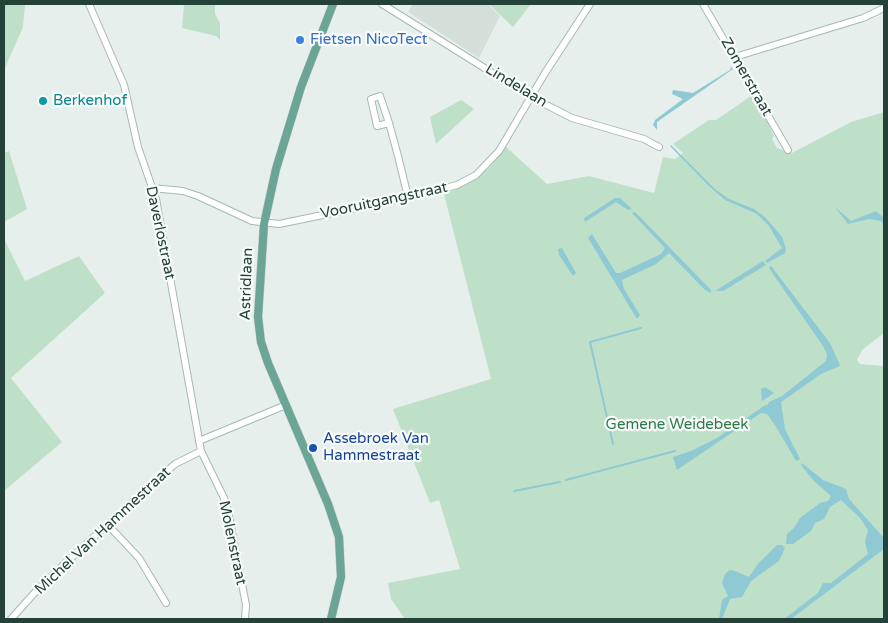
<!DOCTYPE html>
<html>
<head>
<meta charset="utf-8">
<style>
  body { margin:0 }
  #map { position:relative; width:888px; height:623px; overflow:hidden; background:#e6efeb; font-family:"Varela Round",sans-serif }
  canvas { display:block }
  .frame { position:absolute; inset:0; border:5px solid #24423a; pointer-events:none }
</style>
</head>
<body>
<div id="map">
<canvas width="888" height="623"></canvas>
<div class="frame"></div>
</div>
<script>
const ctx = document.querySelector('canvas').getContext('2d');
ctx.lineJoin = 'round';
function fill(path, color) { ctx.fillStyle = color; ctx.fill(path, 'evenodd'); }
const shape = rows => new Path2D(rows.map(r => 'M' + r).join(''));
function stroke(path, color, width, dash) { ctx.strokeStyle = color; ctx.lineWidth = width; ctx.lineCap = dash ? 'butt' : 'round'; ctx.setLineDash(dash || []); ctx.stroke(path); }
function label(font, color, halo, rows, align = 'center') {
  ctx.font = font + ' "Varela Round",sans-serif'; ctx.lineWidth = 4.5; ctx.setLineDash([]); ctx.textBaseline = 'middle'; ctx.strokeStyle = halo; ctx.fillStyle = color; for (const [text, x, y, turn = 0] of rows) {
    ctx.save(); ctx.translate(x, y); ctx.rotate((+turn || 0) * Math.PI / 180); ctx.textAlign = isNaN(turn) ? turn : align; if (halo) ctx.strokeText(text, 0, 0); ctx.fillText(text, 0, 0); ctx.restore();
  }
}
const built = shape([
  [413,4,488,4,500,16,479,58,408,12]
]);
const green = shape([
  [4,4,25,4,23,27,4,70],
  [184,4,215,5,215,14,220,23,220,40,216,36,182,28],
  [489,4,531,4,513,27],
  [754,94,774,136,772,139,777,148,792,153,851,122,884,112,884,333,862,350,857,360,860,364,884,366,884,619,405,619,391,599,388,583,460,569,439,500,430,503,393,409,491,379,444,194,459,188,482,174,491,166,505,146,547,184,589,176,654,193,663,157,675,159,683,153,673,144,709,120,716,120],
  [461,100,474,109,436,144,430,117],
  [9,151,27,209,4,222,4,153],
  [4,239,25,281,79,256,105,293,11,378,62,442,4,491]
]);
const water = shape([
  [731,67,733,69,657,122,657,130,653,125,655,120,683,99,672,94,673,90,693,93,730,70],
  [671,145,716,190,729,199,754,209,766,218,782,237,786,249,785,253,767,263,765,261,782,248,769,226,757,214,725,200,709,186,670,146],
  [615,198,620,198,632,209,628,210,616,202,585,222,584,218],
  [835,207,851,221,876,211,884,218,884,225,881,221,869,219,848,224],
  [635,212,711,290,711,293,705,290,669,253,656,264,622,280,624,289,640,315,637,319,588,238,592,234,616,273,620,273,661,254,665,248,632,213],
  [562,248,576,273,573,276,559,255,558,249],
  [763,261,766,265,723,291,715,291],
  [771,266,830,343,839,363,840,366,821,374,781,402,785,429,800,459,797,461,795,459,775,425,767,414,761,413,677,470,673,457,691,451,717,438,767,404,766,408,769,402,782,396,826,361,827,354,823,346,773,274,769,267],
  [765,387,774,393,762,401,761,389],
  [802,463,823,480,846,489,849,499,884,538,884,549,791,619,784,619,818,593,823,583,831,583,868,554,865,542,868,530,860,518,841,500,830,507,824,519,815,523,811,531,793,544,786,544,787,534,794,528,800,518,820,503,828,501,831,496,813,480,801,465],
  [777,545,782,545,785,548,779,561,751,581,742,597,730,599,722,619,719,619,722,600,728,596,722,583,725,574,730,570,735,571,749,577,758,564]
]);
const stream = shape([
  [613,444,590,342,641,328],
  [566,480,675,451],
  [514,491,560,482]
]);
const minor = shape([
  [89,4,124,85,138,147,156,199,201,451,224,498,228,511,246,605,245,619],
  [382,4,531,97,572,118,644,139,659,147],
  [703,4,788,150],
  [735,57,863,18,884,8],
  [389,123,377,126,371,99,380,96,389,123,398,156,408,197],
  [152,188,183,191,198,196,252,221,279,224,415,196,457,185,476,175,499,151,545,73,590,4],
  [199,441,286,405],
  [108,525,139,558,166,603],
  [11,619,38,589,75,554,175,464,201,451]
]);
const major = shape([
  [331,619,341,577,339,537,328,504,268,363,261,342,258,317,264,224,276,169,301,87,333,4]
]);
const markers = [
  [300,40,5,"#3f7fe0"],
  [43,101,5,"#0f9aa8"],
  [313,448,5,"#1a4fb4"]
];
const shopNames = [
  ["Fietsen NicoTect",310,40]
];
const streetNames = [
  ["Zomerstraat",746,77,60],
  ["Lindelaan",516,86,31],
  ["Vooruitgangstraat",384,201,-12],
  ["Daverlostraat",160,233,78],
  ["Astridlaan",247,284,-88],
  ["Michel Van Hammestraat",103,531,-43],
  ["Molenstraat",232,543,78]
];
const cultureNames = [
  ["Berkenhof",53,101]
];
const parkNames = [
  ["Gemene Weidebeek",677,425]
];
const transitNames = [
  ["Assebroek Van",323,439],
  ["Hammestraat",323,456]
];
fill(built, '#d4dfda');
fill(green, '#bfe0c8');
fill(water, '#8ec9d4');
stroke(stream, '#8ec9d4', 2);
stroke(minor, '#a8b8b2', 8);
stroke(major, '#c2cac8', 9);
stroke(minor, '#fff', 6);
stroke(major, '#6aa596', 8);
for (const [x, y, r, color] of markers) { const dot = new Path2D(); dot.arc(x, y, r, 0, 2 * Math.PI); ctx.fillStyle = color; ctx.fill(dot); stroke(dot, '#f7fbf9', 2); }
label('15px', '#366cbe', '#f7fbf9', shopNames, 'left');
label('15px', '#24423a', '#f7fbf9', streetNames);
label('15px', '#0d838f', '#f7fbf9', cultureNames, 'left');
label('15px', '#2d7a4b', '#f7fbf9', parkNames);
label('15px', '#164399', '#f7fbf9', transitNames, 'left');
</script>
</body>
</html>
